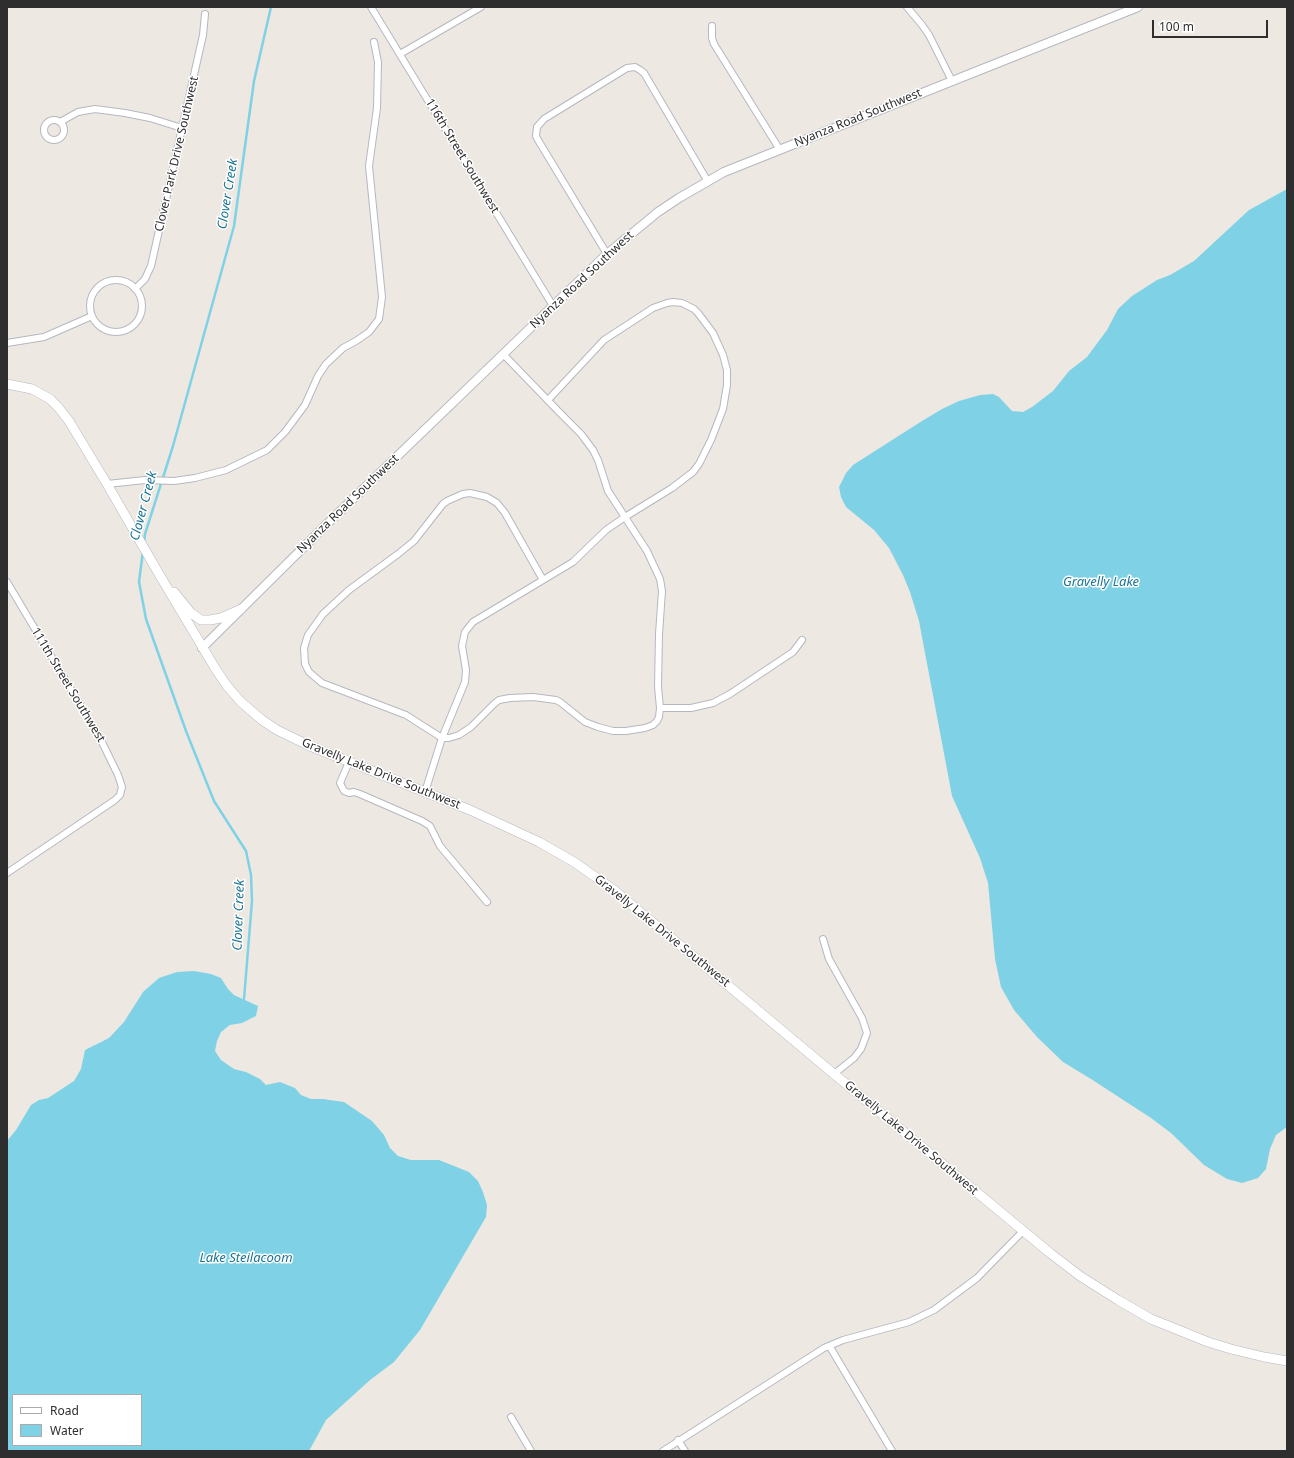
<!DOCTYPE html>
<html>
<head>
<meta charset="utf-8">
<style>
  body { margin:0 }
  #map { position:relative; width:1294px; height:1458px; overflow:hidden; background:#eee8e2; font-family:"Noto Sans",sans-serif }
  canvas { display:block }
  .frame { position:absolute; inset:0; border:8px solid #2e2e2e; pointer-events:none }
  .legend { position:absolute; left:12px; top:1394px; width:130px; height:52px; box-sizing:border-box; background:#fff; border:1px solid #ababab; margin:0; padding:5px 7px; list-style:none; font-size:12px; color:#2e2e2e }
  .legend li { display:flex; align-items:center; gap:8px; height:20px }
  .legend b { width:20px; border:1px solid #ababab }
  .scale { position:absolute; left:1152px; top:20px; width:116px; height:18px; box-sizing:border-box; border:2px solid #2e2e2e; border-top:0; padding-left:5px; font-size:12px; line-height:14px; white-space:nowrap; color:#2e2e2e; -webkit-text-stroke:3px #fff; paint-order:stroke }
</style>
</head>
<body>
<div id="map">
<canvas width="1294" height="1458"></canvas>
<div class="frame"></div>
<ul class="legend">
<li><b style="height:5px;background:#fff"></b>Road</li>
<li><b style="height:11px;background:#7fd2e5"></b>Water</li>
</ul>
<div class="scale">100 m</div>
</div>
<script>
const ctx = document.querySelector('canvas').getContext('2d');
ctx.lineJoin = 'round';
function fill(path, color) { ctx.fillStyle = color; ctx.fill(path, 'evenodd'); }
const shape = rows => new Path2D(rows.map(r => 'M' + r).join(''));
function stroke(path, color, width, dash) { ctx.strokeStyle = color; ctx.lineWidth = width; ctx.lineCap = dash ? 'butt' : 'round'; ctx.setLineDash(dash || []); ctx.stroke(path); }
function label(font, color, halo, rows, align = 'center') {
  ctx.font = font + ' "Noto Sans",sans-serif'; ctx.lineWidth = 3; ctx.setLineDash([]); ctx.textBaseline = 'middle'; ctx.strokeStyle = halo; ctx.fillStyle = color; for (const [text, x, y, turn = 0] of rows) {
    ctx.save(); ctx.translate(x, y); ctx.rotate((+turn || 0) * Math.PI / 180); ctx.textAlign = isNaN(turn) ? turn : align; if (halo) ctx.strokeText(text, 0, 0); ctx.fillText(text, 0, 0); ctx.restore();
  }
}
const water = shape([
  [1287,189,1287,1127,1276,1135,1270,1149,1266,1169,1258,1178,1242,1183,1227,1179,1204,1165,1171,1133,1151,1118,1091,1079,1063,1062,1037,1037,1014,1010,1001,987,995,959,988,883,980,858,952,796,919,621,910,592,903,575,889,548,874,530,846,507,841,497,839,487,846,473,853,465,922,421,942,409,959,401,980,395,993,394,999,397,1012,411,1023,412,1032,407,1053,391,1069,371,1087,357,1107,330,1118,309,1132,296,1157,280,1170,275,1194,261,1249,210],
  [194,971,211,974,221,978,228,989,234,995,258,1006,256,1016,242,1023,230,1025,221,1032,217,1041,215,1051,221,1060,234,1069,246,1072,260,1079,266,1085,280,1082,295,1088,301,1095,311,1099,323,1099,344,1102,372,1121,384,1135,390,1148,398,1156,411,1160,439,1160,469,1172,478,1181,483,1192,487,1205,486,1217,420,1330,394,1362,370,1380,326,1420,309,1451,7,1451,7,1141,16,1130,31,1105,39,1100,48,1098,74,1081,81,1069,85,1050,109,1038,124,1022,143,992,159,978,177,972],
  [13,1395,141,1395,141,1445,13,1445]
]);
const stream = shape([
  [144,542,145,534,173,446,234,226,254,81,271,7],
  [143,551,139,582,146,619,186,731,214,801,246,851,251,875,252,901,244,999]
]);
const minor = shape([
  [371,7,553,306],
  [907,7,922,25,929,35,952,81],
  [712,26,712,38,714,44,780,150],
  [400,54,481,7],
  '44 130a10 10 0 1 1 20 0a10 10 0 1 1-20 0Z',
  [60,122,78,112,95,109,125,113,150,118,182,128],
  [607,254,538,140,536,136,537,127,544,119,627,68,635,67,640,70,644,73,707,180],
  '90 306a26 26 0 1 1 52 0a26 26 0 1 1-52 0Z',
  [135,289,145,279,151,266,203,35,205,14],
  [7,343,44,337,92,316],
  [503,354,562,415,581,434,593,450,598,460,608,491,647,551,660,579,662,591,659,634,658,687,660,708,659,717,657,721,653,725,645,728,626,731,613,731,598,727,585,722,560,702,556,700,533,697,510,698,499,700,494,704,471,727,459,735,449,738,442,738,406,715,322,683,309,672,305,664,304,648,308,635,323,614,349,590,398,554,414,541,443,504,447,501,463,494,470,493,487,497,497,503,505,513,543,580],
  [107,484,145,480,174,481,195,478,226,470,267,450,285,432,305,405,318,376,326,364,343,348,356,341,369,332,379,319,382,297,369,166,377,108,378,62,374,42],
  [7,582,100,738,118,775,122,787,120,795,115,800,7,873],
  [660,708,691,708,713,703,730,694,793,652,802,640],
  [349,762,340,783,344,791,349,793,354,792,360,794,422,821,430,826,440,846,487,902],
  [425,792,442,738,465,682,466,670,462,646,465,632,473,622,573,562,606,530,625,517,672,488,693,472,699,464,711,440,723,409,727,385,727,370,723,355,713,333,698,313,694,309,682,303,673,302,667,303,653,308,604,340,548,400],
  [823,939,829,959,862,1018,867,1033,861,1049,854,1058,834,1074],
  [830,1347,892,1451],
  [511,1417,531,1451],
  [678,1440,685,1451],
  [663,1451,824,1348,843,1340,909,1322,934,1310,977,1278,1023,1231]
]);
const tertiary = shape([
  [202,648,328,523,607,254,658,212,679,198,724,172,1138,7]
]);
const secondary = shape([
  [7,384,32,389,50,399,58,407,69,421,107,484,159,574,215,668,227,686,241,702,262,720,277,730,310,746,470,810,539,842,574,862,614,890,834,1074,1050,1253,1080,1276,1118,1300,1151,1319,1166,1325,1208,1342,1231,1349,1264,1357,1287,1361],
  [174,592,191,613,201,620,210,620,221,618,241,609]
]);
const streetNames = [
  ["Nyanza Road Southwest",858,118,-22],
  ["Clover Park Drive Southwest",177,154,-77],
  ["116th Street Southwest",462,156,59],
  ["Nyanza Road Southwest",582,280,-43],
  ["Nyanza Road Southwest",348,504,-44],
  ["111th Street Southwest",68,685,59],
  ["Gravelly Lake Drive Southwest",381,774,22],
  ["Gravelly Lake Drive Southwest",662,931,39],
  ["Gravelly Lake Drive Southwest",911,1138,40]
];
const waterNames = [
  ["Clover Creek",228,194,-81],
  ["Clover Creek",144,506,-75],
  ["Gravelly Lake",1101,582],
  ["Clover Creek",239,915,-88],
  ["Lake Steilacoom",246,1258]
];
fill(water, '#7fd2e5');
stroke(stream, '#7fd2e5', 2.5);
stroke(minor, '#b5b8c0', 8);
stroke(tertiary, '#b5b8c0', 10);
stroke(secondary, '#b5b8c0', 10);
stroke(minor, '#fff', 6);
stroke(tertiary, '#fff', 8);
stroke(secondary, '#fff', 9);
label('12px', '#2e2e2e', '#fff', streetNames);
label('italic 13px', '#1a7495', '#fff', waterNames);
</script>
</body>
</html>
